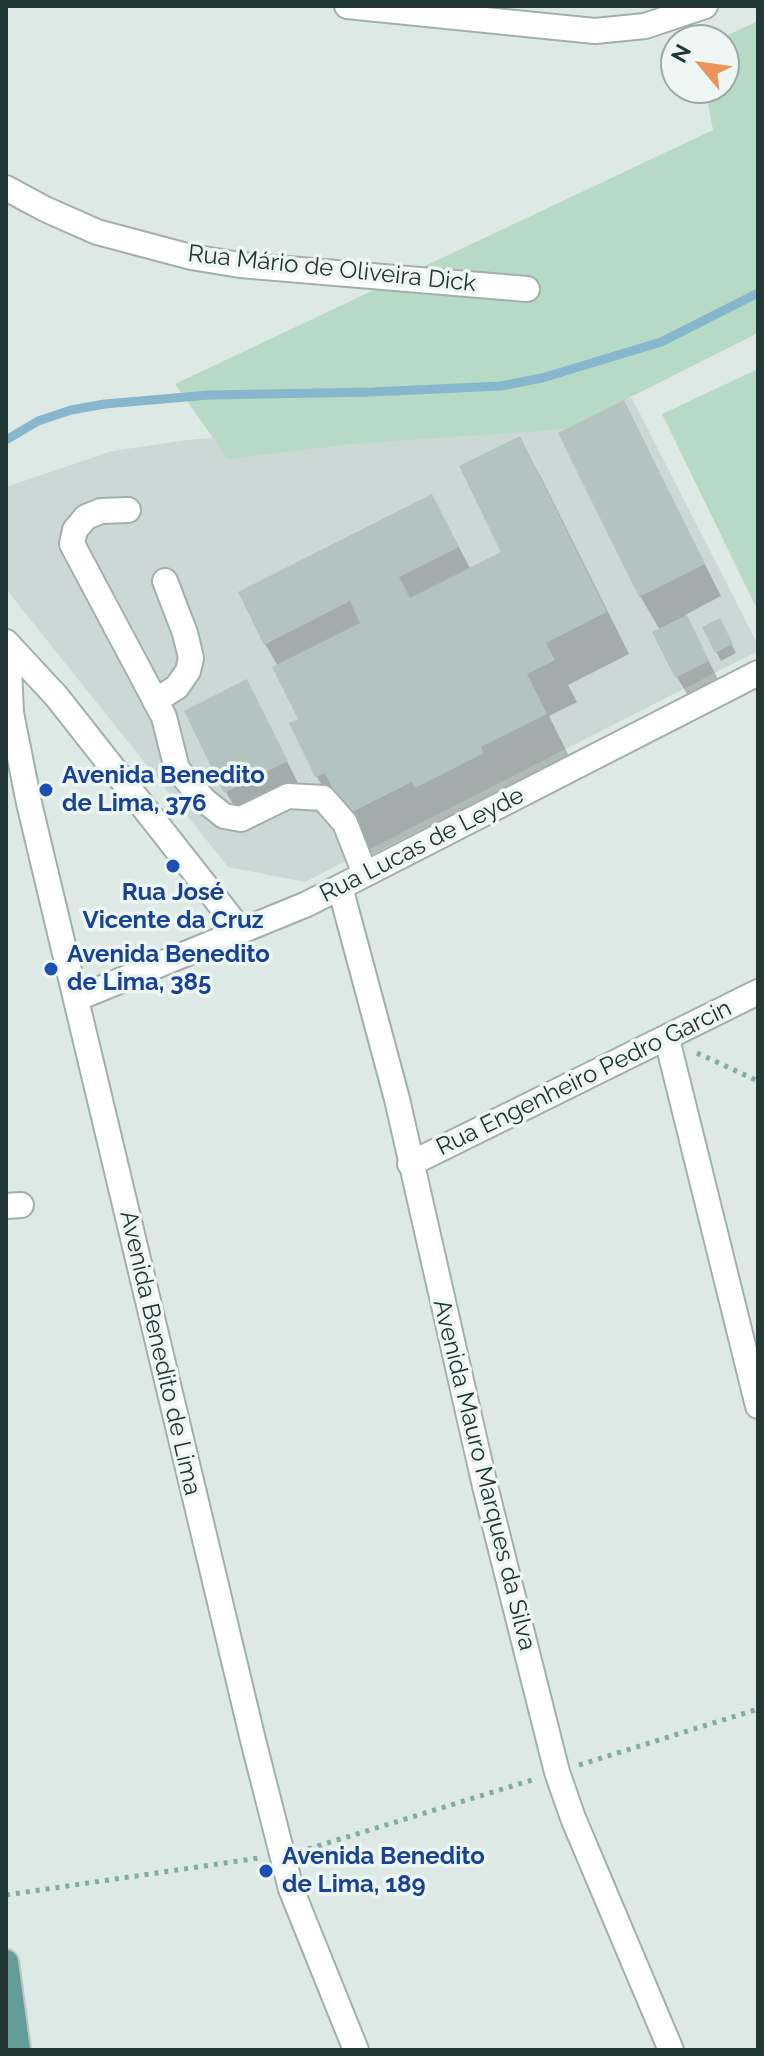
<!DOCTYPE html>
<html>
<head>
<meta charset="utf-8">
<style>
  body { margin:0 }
  #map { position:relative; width:764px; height:2056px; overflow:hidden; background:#dde9e5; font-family:Raleway,sans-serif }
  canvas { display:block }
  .frame { position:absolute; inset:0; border:8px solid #203735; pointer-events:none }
  .north { position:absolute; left:660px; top:24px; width:80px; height:80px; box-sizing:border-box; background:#edf6f3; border:2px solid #9baaa7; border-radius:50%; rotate:299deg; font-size:22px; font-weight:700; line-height:32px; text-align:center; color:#203735 }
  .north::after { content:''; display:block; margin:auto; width:28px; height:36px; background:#ed9357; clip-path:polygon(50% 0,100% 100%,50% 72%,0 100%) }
</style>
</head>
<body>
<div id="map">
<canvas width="764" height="2056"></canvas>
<div class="frame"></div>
<div class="north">N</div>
</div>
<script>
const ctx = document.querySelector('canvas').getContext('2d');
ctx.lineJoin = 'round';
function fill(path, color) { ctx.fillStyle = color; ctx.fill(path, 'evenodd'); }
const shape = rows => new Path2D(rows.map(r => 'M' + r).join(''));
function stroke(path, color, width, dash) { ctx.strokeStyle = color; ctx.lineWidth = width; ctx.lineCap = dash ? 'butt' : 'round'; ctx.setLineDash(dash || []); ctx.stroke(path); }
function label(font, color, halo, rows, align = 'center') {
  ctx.font = font + ' Raleway,sans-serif'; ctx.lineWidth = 7; ctx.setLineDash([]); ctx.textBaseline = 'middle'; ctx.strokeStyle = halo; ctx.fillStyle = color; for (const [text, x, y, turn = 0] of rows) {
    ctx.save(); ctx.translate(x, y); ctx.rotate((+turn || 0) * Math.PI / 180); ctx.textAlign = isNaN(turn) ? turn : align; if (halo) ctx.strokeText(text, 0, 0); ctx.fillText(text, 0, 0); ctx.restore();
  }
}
const built = shape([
  [632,398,758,645,758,651,305,882,228,867,6,589,6,487,112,451,188,440]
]);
const green = shape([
  [758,21,758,333,567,429,352,444,228,459,175,384,713,130,705,88,724,88,724,40,717,40],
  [758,369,758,611,662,414]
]);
const shadow = shape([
  [623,403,721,596,685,615,718,679,687,694,677,677,660,630,640,596],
  [519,438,542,479,629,654,568,685,577,702,549,716,569,756,503,789,506,795,440,828,437,822,371,855,347,814,341,818,317,777,292,724,301,720,278,666,265,644,432,496,471,570,504,553],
  [719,620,736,653,721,661,704,628],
  [247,682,300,787,240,817,226,792]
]);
const stream = shape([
  [6,440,38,421,71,410,105,404,209,395,372,392,501,386,542,378,661,342,758,293]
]);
const building = shape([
  [624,400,705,564,639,597,558,433],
  [520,436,607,612,546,643,555,660,527,674,547,714,481,747,484,753,415,788,412,782,346,815,325,773,315,777,289,723,298,719,272,667,360,623,350,601,264,645,238,592,432,494,459,547,399,577,410,598,501,552,459,466],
  [687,615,709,661,675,678,652,632],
  [720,618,733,644,715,653,702,627],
  [247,679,288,761,224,793,184,711]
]);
const path = shape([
  [697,1053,758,1081],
  [579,1765,758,1709],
  [308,1849,532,1780],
  [6,1895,259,1858]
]);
const minor = shape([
  [347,6,595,31,645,26,705,6],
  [6,188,45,209,97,232,191,257,240,265,527,289],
  [128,510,101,511,86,517,75,530,72,544,164,717,177,769,204,800,224,816,241,819,288,796,323,798,345,823,365,874],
  [6,642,57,697,241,931],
  [8,645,11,713,29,803,253,1740,291,1889,356,2050],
  [155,701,177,687,188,671,191,658,185,633,165,581],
  [340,887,397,1099,485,1486,557,1772,573,1818,671,2050],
  [78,998,307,904,758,673],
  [667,1039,758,1406],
  [410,1164,758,992],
  [6,1206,21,1205]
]);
const major = shape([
  [6,1962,18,2050]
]);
const markers = [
  [46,790,8,"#1a4fb4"],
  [173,866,8,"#1a4fb4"],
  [51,969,8,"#1a4fb4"],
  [266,1871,8,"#1a4fb4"]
];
const streetNames = [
  ["Rua Mário de Oliveira Dick",332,269,6],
  ["Rua Lucas de Leyde",422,845,-27],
  ["Rua Engenheiro Pedro Garcin",584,1078,-26],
  ["Avenida Benedito de Lima",160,1353,77],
  ["Avenida Mauro Marques da Silva",484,1475,76]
];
const transitNames = [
  ["Avenida Benedito",62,776],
  ["de Lima, 376",62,804],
  ["Rua José",173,893,"center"],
  ["Vicente da Cruz",173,921,"center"],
  ["Avenida Benedito",67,955],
  ["de Lima, 385",67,983],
  ["Avenida Benedito",282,1857],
  ["de Lima, 189",282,1885]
];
fill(built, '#ccd8d5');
fill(green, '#b6dac5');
fill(shadow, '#0003');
stroke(stream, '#86b7cd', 9);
fill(building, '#b3c3bf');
stroke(minor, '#a1b0ad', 28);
stroke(major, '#bcc3c2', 28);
stroke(path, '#7faca4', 5, [4, 6]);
stroke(minor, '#fff', 24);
stroke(major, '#639d97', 24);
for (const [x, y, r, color] of markers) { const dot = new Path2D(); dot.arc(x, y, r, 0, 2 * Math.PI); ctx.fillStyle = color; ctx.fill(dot); stroke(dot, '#edf6f3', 3); }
label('24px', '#203735', '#edf6f3', streetNames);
label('bold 24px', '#164399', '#edf6f3', transitNames, 'left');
</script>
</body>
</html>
